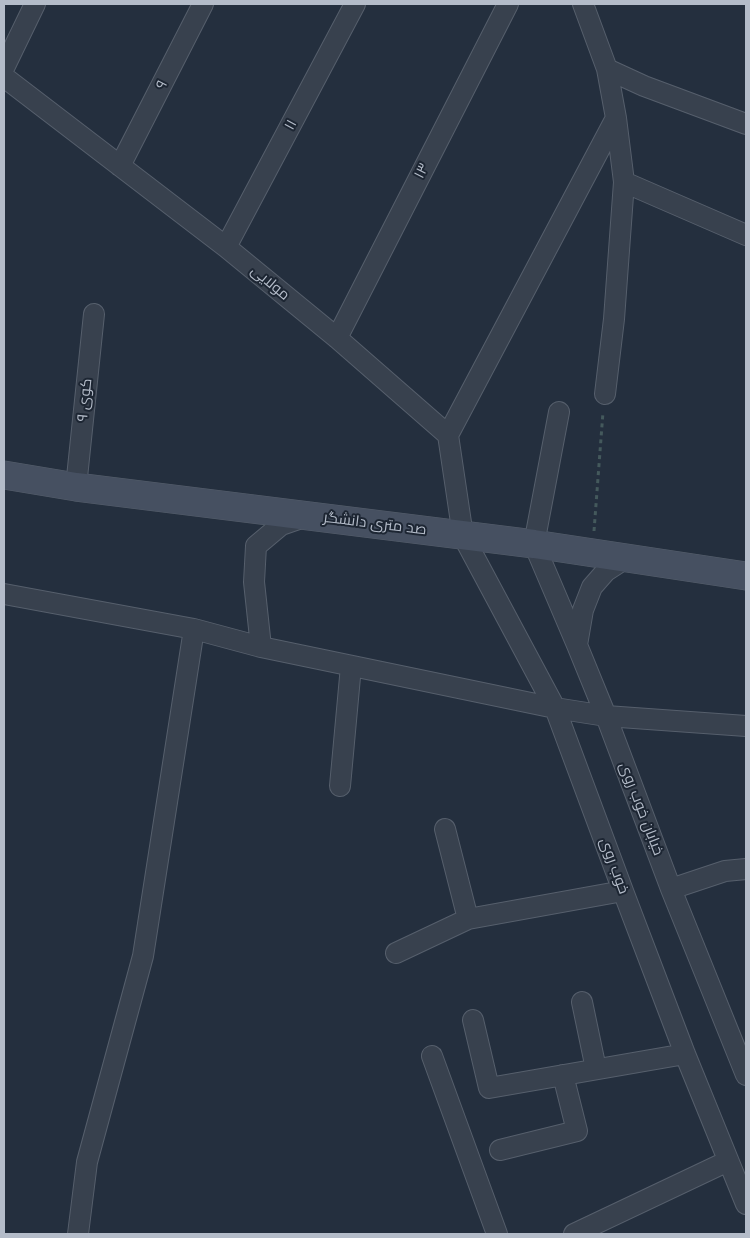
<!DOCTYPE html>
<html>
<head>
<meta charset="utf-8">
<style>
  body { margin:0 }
  #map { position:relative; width:750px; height:1238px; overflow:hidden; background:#242f3e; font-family:Arial,sans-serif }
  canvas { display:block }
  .frame { position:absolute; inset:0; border:5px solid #b4bcc9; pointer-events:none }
</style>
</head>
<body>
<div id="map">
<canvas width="750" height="1238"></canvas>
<div class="frame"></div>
</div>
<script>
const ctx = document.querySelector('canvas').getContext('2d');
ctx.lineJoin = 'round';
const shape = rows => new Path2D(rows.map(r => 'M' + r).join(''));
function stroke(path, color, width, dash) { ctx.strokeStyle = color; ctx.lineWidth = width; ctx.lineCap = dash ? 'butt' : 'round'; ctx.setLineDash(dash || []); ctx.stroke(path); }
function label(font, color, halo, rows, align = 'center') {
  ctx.font = font + ' Arial,Cairo,sans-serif'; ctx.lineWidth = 4; ctx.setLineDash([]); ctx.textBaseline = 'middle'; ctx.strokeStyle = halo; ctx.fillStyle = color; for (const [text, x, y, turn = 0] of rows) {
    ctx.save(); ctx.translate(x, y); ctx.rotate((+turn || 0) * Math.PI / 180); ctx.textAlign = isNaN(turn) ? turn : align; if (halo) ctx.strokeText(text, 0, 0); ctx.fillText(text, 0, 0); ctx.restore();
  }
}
const path = shape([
  [594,531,603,412]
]);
const street = shape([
  [583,4,607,69,616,118,624,182,614,319,605,394],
  [4,68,35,4],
  [607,69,644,86,746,124],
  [4,77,226,247,337,338,448,435,463,536,555,708,623,891,685,1054,746,1204],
  [120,166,203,4],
  [624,182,746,235],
  [226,247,355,4],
  [337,338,508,4],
  [559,412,534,544,577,645,606,716,671,889,746,1075],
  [448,435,616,118],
  [76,487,94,314],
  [304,517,281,525,256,546,254,582,261,647,555,708,606,716,746,726],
  [4,594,194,629,261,647],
  [577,645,583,610,592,587,606,571,626,558],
  [340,786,351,666],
  [445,829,468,919],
  [671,889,725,871,746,869],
  [396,953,468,919,623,891],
  [582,1002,596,1069],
  [473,1020,489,1088,685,1054],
  [432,1056,497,1234],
  [500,1150,577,1131,563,1075],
  [78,1234,87,1162,143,956,194,629],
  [574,1234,728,1161]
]);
const secondary = shape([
  [4,475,76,487,534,544,746,576]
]);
const streetNames = [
  ["۹",162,85,-63],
  ["۱۱",291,125,-62],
  ["۱۳",422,171,-63],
  ["مولایی",270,283,40],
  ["کوی ۹",85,400,-84],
  ["صد متری دانشگر",375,524,7],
  ["خیابان خوب روی",641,809,69],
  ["خوب روی",614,866,70]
];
stroke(street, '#565f6c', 22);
stroke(secondary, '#565f6c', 29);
stroke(path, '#44595c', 3, [4, 4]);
stroke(street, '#38414e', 20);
stroke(secondary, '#465061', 28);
label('15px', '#b4bcc9', '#1d2633', streetNames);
</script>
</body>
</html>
